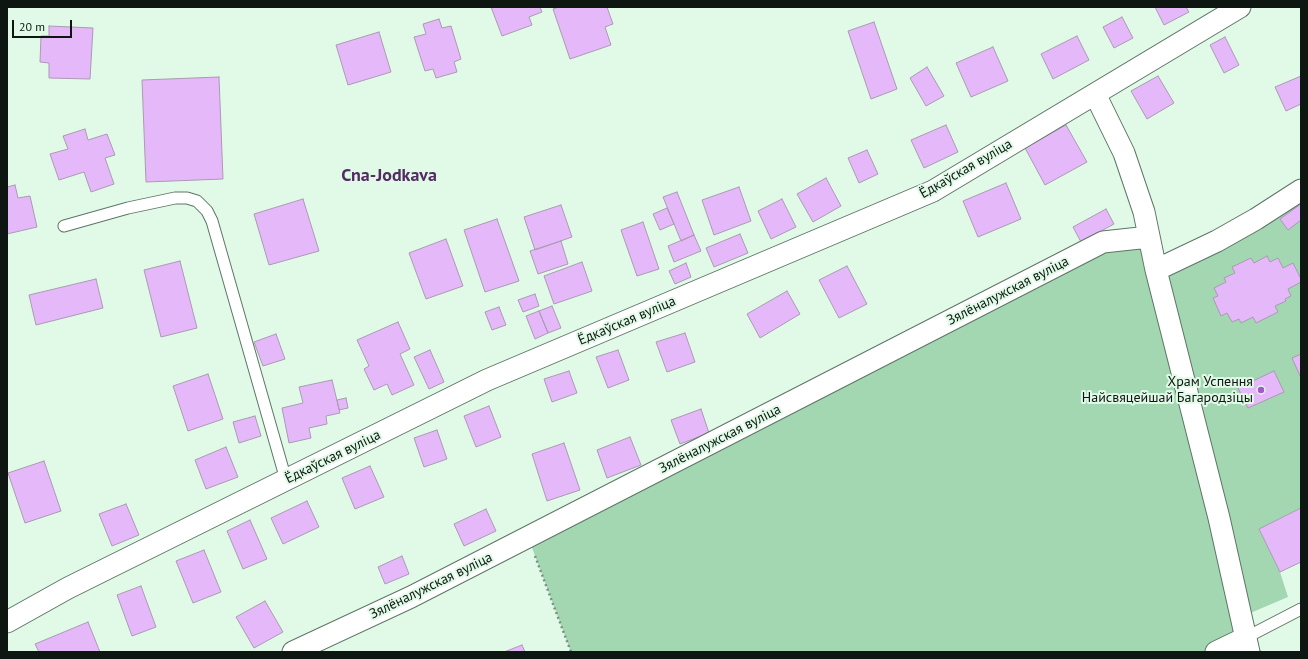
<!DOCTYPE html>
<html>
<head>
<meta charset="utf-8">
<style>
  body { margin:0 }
  #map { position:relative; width:1308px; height:659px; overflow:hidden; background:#e1fae8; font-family:"PT Sans",sans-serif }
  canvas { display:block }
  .frame { position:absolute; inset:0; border:8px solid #0d1610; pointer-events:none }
  .scale { position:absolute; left:12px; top:20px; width:60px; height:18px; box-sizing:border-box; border:2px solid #0d1610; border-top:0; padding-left:5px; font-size:12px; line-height:14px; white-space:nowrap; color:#0d1610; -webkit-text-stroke:3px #e1fae8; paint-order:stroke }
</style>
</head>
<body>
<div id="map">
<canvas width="1308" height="659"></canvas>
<div class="frame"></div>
<div class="scale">20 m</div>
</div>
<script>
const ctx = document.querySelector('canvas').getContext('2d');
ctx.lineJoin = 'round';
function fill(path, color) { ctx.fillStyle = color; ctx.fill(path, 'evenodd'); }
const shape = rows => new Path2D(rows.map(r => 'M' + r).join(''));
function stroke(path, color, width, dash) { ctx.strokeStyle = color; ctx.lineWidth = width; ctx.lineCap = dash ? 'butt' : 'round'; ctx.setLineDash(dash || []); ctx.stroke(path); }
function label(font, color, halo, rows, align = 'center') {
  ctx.font = font + ' "PT Sans",sans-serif'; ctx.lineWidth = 4; ctx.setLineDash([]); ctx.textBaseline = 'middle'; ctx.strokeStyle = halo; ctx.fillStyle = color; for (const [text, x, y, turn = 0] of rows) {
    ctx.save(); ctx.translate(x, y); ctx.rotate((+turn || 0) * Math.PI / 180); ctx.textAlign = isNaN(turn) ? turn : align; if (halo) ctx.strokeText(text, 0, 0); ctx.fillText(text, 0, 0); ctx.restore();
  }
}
const green = shape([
  [1301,190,1301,508,1259,529,1280,572,1288,597,1241,617,1158,279,1191,453,1245,638,1263,652,571,652,528,537,1103,242,1149,237,1156,269]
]);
const building = shape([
  [491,7,540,7,542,12,529,17,532,25,502,36,491,7],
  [559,7,607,7,613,24,605,27,611,45,570,59,553,9,559,7],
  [1155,7,1186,7,1189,12,1164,25,1155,7],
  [1122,17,1133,38,1114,48,1103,27,1122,17],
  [439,19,442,28,451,26,461,59,454,62,457,72,436,78,433,69,425,71,414,37,426,34,423,24,439,19],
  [874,22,897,89,871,99,848,31,874,22],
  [49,26,93,28,90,79,49,78,49,63,40,62,41,36,49,36,49,26],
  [379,32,391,72,348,85,336,45,379,32],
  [1077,36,1089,60,1053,79,1041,54,1077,36],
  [1225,37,1239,65,1224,73,1210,45,1225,37],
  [993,47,1008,81,971,97,956,63,993,47],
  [927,67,944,96,926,106,910,78,927,67],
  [1158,76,1174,103,1147,119,1131,91,1158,76],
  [1301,76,1301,104,1286,111,1275,87,1301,76],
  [219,77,223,179,146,182,142,80,219,77],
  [946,125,958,152,924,168,911,140,946,125],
  [1066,125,1087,162,1045,185,1025,148,1066,125],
  [85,129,88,140,107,134,115,155,105,158,114,184,91,192,84,172,59,180,50,154,68,149,63,136,85,129],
  [867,150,878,174,859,183,848,158,867,150],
  [826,178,841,206,813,222,797,194,826,178],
  [1006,183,1021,219,978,237,963,201,1006,183],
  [15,185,18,198,30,196,37,227,7,234,7,187,15,185],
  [739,187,751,221,714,235,702,200,739,187],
  [677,192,694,235,681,241,663,197,677,192],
  [303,199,319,251,269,265,254,214,303,199],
  [782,199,796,227,771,239,758,211,782,199],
  [1301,204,1301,220,1288,230,1280,219,1301,204],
  [561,205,572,237,535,250,524,217,561,205],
  [667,208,674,224,660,230,653,214,667,208],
  [1106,209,1114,224,1081,242,1073,227,1106,209],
  [497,219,519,281,485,292,464,230,497,219],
  [643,222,659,269,637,276,621,230,643,222],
  [740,234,748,253,714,267,706,248,740,234],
  [694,235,701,251,674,262,668,246,694,235],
  [446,239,463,286,426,299,409,253,446,239],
  [561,241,568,264,538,274,530,251,561,241],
  [1267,256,1270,262,1278,258,1283,268,1293,263,1301,279,1301,282,1288,289,1291,296,1285,299,1286,301,1275,306,1278,312,1256,323,1253,317,1241,323,1239,319,1232,322,1227,313,1221,316,1213,298,1218,296,1214,288,1226,282,1224,278,1235,273,1232,267,1251,258,1254,263,1267,256],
  [180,261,197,328,161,337,144,270,180,261],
  [582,262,592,291,554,304,544,276,582,262],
  [686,263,691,277,675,284,669,271,686,263],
  [847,266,867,304,839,318,819,280,847,266],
  [96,279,103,308,36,325,29,295,96,279],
  [787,291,800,314,760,338,747,314,787,291],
  [535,294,539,306,523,312,518,300,535,294],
  [552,306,561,328,548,333,539,311,552,306],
  [499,307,506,325,492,330,485,312,499,307],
  [539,311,548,333,535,339,526,316,539,311],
  [398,322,410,349,400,354,414,385,392,395,387,384,374,390,364,369,369,366,357,340,398,322],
  [685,333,695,362,667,372,656,342,685,333],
  [276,334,285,359,263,366,254,342,276,334],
  [430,350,444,382,429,389,414,357,430,350],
  [618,350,629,380,608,388,596,357,618,350],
  [1301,354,1301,378,1292,358,1301,354],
  [569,371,577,393,552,402,544,379,569,371],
  [1274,371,1284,392,1248,408,1238,388,1274,371],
  [208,374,223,419,188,431,173,386,208,374],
  [332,380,340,413,326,416,327,424,309,428,311,438,289,443,282,408,303,403,299,387,332,380],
  [346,398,348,408,339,410,337,400,346,398],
  [489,406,501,437,476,447,464,416,489,406],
  [701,409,709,433,680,444,671,420,701,409],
  [255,416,261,436,239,443,233,422,255,416],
  [437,430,447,459,424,467,414,438,437,430],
  [630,437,641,465,607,478,597,450,630,437],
  [564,443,580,490,547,501,532,454,564,443],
  [226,447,238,477,206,489,195,460,226,447],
  [44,461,61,511,25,523,8,473,44,461],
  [370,466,384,497,355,509,342,478,370,466],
  [307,501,319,527,283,544,271,518,307,501],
  [126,504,139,535,112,546,99,514,126,504],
  [1301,508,1301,562,1280,572,1259,529,1301,508],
  [486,509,496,531,464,546,454,524,486,509],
  [250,520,267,559,243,569,227,531,250,520],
  [204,550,221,592,193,603,176,561,204,550],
  [402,556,409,574,385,584,378,567,402,556],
  [141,586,156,627,132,636,117,595,141,586],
  [265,601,283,632,254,648,236,617,265,601],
  [88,622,100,652,39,652,35,644,88,622],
  [522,645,525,652,504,652,522,645]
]);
const path = shape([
  [535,556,571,652]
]);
const lane = shape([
  [64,226,128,208,175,198,187,198,197,201,207,211,212,221,286,480],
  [1245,638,1301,609]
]);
const street = shape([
  [1095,94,1124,153,1144,212,1156,270,1219,518,1249,652],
  [1156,270,1217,241,1256,219,1301,190],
  [7,622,68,588,487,380,933,191,1240,7],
  [293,652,411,597,1103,242,1149,237],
  [1216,652,1245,638]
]);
const markers = [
  [1261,390,4,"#a657c8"]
];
const streetNames = [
  ["Ёдкаўская вуліца",966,169,-30],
  ["Зялёналужская вуліца",1008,291,-27],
  ["Ёдкаўская вуліца",627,321,-23],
  ["Зялёналужская вуліца",720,439,-27],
  ["Ёдкаўская вуліца",333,457,-26],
  ["Зялёналужская вуліца",431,586,-26]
];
const poiNames = [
  ["Храм Успення",1253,382],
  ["Найсвяцейшай Багародзіцы",1253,398]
];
const districtNames = [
  ["Cna-Jodkava",389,176]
];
fill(green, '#a2d7b2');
fill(building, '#e5b9f9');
stroke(building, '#aa9ab1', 1);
stroke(lane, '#5e7565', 13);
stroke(street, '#5e7565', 23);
stroke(path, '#7d8e82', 2.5, [2, 3]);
stroke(lane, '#fff', 11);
stroke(street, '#fff', 21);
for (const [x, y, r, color] of markers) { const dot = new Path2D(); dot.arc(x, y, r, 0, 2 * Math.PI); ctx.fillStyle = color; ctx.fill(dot); stroke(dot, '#e1fae8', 1.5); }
label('14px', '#0d1610', '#e1fae8', streetNames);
label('14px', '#0d1610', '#e1fae8', poiNames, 'right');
label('bold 18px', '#532c63', '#e1fae8', districtNames);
</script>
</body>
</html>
